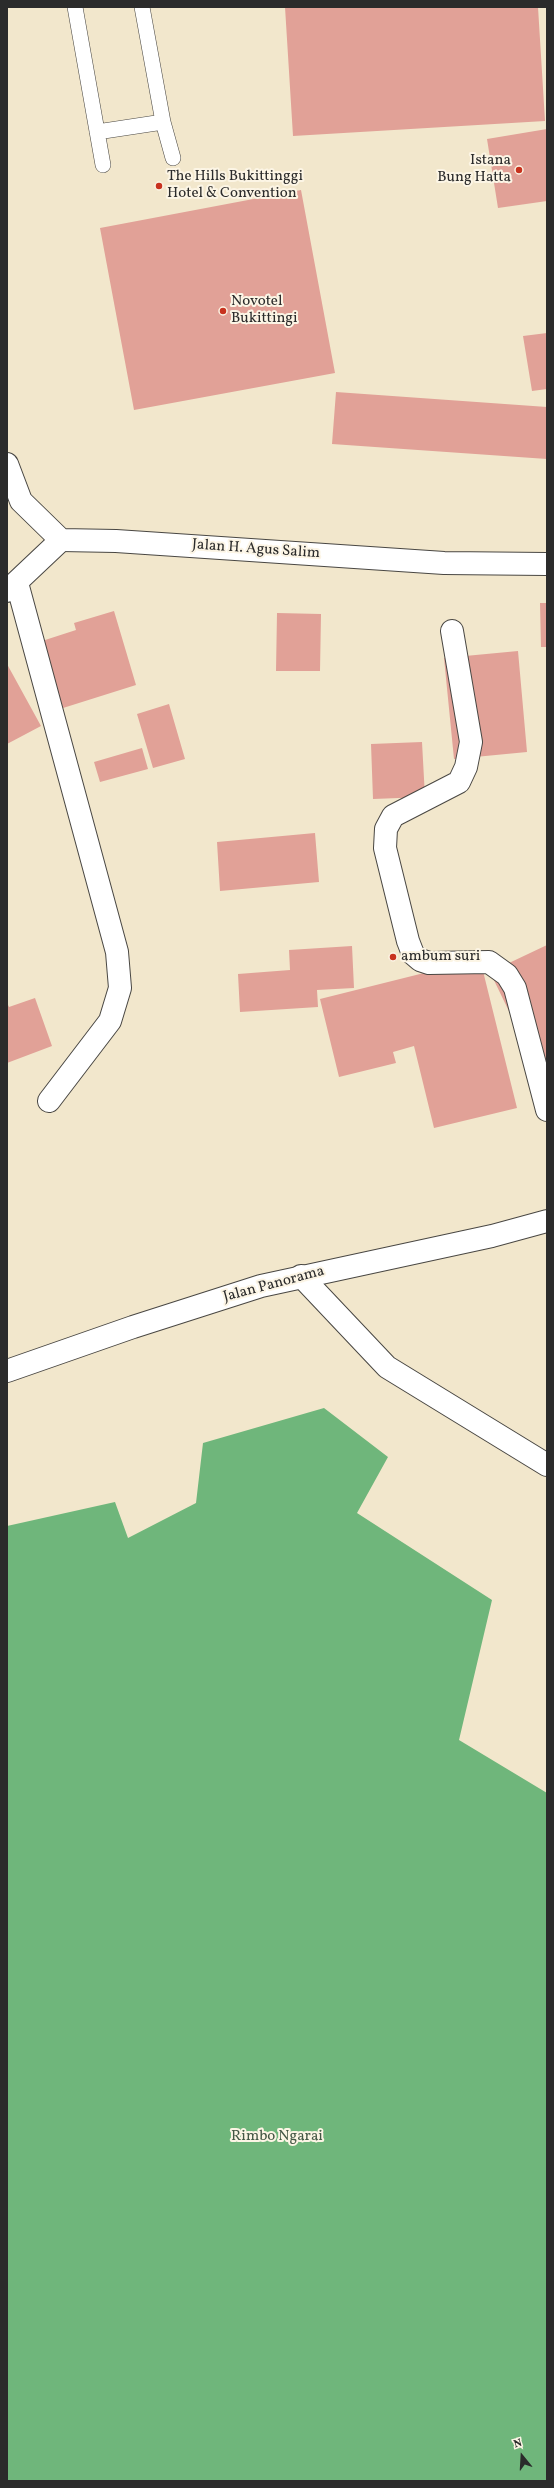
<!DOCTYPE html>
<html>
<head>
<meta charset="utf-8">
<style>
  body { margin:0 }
  #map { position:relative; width:554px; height:2488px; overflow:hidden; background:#f2e7cc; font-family:Vollkorn,serif }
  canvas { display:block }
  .frame { position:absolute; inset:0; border:8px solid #2b2b2b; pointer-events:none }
  .north { position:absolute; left:502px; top:2436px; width:40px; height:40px; -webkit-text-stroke:3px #fcf5e5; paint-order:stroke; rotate:342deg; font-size:11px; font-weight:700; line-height:16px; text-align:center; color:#2b2b2b }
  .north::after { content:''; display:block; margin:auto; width:14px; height:18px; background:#2b2b2b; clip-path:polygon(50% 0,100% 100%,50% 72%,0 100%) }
</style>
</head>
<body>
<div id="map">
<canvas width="554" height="2488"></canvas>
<div class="frame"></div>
<div class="north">N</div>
</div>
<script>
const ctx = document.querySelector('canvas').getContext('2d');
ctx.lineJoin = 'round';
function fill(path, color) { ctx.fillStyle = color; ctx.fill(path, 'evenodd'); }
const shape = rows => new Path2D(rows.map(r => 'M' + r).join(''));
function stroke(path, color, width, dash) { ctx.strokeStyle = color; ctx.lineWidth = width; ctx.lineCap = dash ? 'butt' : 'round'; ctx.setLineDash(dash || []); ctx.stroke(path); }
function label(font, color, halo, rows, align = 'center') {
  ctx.font = font + ' Vollkorn,serif'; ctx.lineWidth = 4; ctx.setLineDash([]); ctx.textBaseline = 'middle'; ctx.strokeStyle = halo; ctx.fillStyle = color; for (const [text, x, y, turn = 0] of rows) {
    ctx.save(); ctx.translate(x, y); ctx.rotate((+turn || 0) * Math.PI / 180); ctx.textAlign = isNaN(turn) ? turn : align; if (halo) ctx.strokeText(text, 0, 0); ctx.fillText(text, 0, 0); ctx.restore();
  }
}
const forest = shape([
  [324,1408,388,1457,357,1513,492,1600,459,1740,547,1793,547,2481,7,2481,7,1526,115,1502,128,1538,196,1503,203,1443]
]);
const building = shape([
  [285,7,538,7,545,121,293,136],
  [547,129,547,201,498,208,487,139],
  [301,190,335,373,134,410,100,228],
  [547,333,547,389,532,391,523,336],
  [336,392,547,407,547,459,332,444],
  [540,603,547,603,547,647,541,647],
  [114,611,136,685,63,708,42,641,76,630,74,623],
  [277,613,321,614,320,671,276,671],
  [518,651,527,752,454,759,444,658],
  [7,664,41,726,7,744],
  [169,704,185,759,153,768,137,714],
  [422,742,425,797,373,799,371,744],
  [142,748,148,769,100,782,94,762],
  [315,833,319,882,220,891,217,842],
  [547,945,547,1090,490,972],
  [352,946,354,988,317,990,318,1007,240,1012,238,974,290,970,289,950],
  [480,959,517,1108,434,1128,414,1046,393,1052,396,1063,339,1077,320,999],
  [35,998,52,1046,7,1063,7,1003,9,1007]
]);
const lane = shape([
  [75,7,103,165],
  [142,7,163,122,173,158],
  [97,132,163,122]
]);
const street = shape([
  [17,583,117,952,120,988,110,1021,49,1101],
  [7,591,61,540],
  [452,631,471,742,466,767,459,782,393,816,386,829,385,848,408,941,413,954,420,960,429,963,489,962,507,975,515,988,547,1110],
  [301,1276,387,1367,547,1465]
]);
const secondary = shape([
  [7,464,21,501,61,540,116,541,444,563,547,564],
  [7,1371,133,1327,261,1286,492,1236,547,1221]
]);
const markers = [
  [519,170,4,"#c8321e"],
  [159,186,4,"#c8321e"],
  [223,311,4,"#c8321e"],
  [393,957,4,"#c8321e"]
];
const poiNames = [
  ["Istana",511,161,"right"],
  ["Bung Hatta",511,178,"right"],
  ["The Hills Bukittinggi",167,177],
  ["Hotel & Convention",167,194],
  ["Novotel",231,302],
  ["Bukittingi",231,319],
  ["ambum suri",401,957]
];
const streetNames = [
  ["Jalan H. Agus Salim",256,550,4],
  ["Jalan Panorama",274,1285,-15]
];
const parkNames = [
  ["Rimbo Ngarai",277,2137]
];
fill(forest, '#6fb67b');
fill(building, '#e1a197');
stroke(lane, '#494743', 16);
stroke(street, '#494743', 24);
stroke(secondary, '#494743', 24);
stroke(lane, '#fff', 15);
stroke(street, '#fff', 22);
stroke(secondary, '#fff', 22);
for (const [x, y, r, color] of markers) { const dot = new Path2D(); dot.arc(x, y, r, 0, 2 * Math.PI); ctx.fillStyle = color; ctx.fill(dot); stroke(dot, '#fcf5e5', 1.5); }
label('15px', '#2b2b2b', '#fcf5e5', poiNames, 'left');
label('15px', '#2b2b2b', '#fcf5e5', streetNames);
label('15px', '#435644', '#fcf5e5', parkNames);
</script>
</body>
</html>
